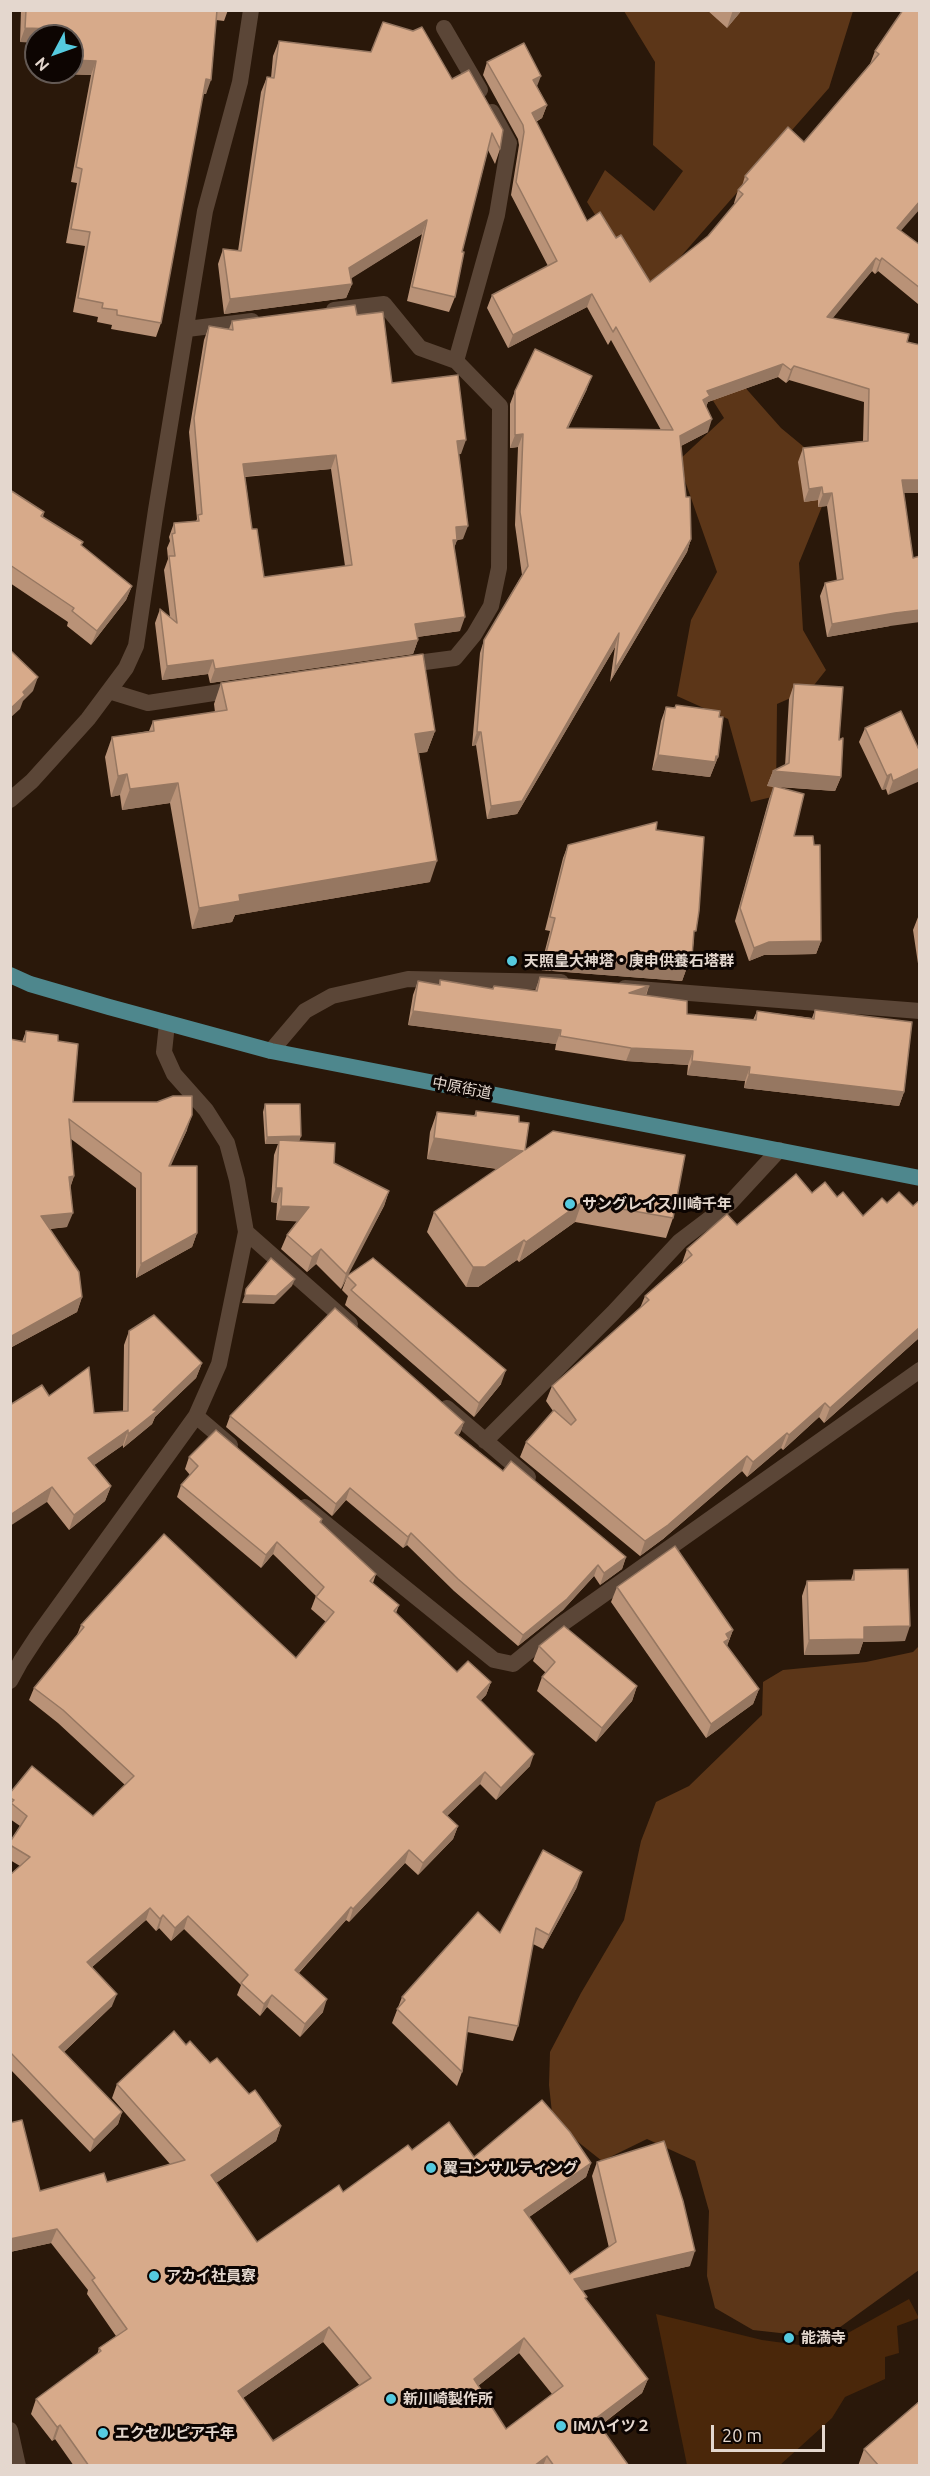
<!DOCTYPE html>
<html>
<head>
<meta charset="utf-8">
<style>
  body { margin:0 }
  #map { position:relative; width:930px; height:2476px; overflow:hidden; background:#2a180a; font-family:Ubuntu,sans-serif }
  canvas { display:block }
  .frame { position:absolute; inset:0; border:12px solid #e4d7ce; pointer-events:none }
  .north { position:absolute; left:24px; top:24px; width:60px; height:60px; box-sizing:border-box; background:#0d0502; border:2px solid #635954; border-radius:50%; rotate:229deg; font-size:16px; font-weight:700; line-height:24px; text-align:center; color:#e4d7ce }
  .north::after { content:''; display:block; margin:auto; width:21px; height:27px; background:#55cadf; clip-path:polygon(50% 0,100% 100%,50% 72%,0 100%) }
  .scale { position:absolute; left:711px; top:2425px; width:114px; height:27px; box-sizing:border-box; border:3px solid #e4d7ce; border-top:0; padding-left:8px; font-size:18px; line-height:21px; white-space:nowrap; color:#e4d7ce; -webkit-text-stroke:4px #0d0502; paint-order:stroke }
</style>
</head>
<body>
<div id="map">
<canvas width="930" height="2476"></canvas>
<div class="frame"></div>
<div class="north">N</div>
<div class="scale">20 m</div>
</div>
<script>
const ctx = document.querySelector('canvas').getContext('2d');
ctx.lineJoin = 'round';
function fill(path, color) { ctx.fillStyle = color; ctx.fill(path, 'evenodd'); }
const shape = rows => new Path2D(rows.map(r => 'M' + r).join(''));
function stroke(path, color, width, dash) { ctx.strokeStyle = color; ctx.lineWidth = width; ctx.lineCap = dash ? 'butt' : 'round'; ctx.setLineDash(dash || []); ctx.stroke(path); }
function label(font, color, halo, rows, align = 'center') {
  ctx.font = font + ' Ubuntu,"Noto Sans JP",sans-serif'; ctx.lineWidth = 6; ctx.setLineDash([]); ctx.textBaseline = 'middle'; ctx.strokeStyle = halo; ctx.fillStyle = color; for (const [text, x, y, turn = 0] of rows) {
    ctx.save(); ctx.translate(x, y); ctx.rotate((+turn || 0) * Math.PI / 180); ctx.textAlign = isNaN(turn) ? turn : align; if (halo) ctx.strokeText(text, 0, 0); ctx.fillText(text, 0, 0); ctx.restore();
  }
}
const green = shape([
  [909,2299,919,2318,897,2326,899,2353,885,2357,885,2379,845,2397,832,2418,780,2465,687,2465,656,2314,762,2340,821,2348]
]);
const forest = shape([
  [624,11,853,11,829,88,661,279,727,367,781,428,804,447,823,504,799,563,803,630,826,670,811,689,777,704,776,796,751,802,728,719,677,696,691,620,717,572,678,461,724,418,587,202,605,170,654,211,683,171,653,145,655,62],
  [919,1646,919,2270,825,2338,753,2330,715,2308,707,2276,709,2211,695,2161,647,2139,602,2161,553,2122,549,2085,550,2052,581,1993,624,1920,641,1841,656,1802,689,1786,762,1715,763,1682,783,1670,866,1662,913,1652]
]);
const minor = shape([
  [444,28,480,90],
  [334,310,384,304,420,348,456,361,500,406,499,568,491,606,474,635,455,658,402,665],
  [187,329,252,321],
  [456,361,497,215,509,143,492,112],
  [109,691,148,703,240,689],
  [10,800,32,781,88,719,126,668,136,646,156,510,205,211,240,82,251,10],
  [625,988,920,1011],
  [271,1051,305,1011,332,996,408,979,561,982],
  [246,1232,350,1324],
  [447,1408,528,1477],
  [196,1416,230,1445],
  [485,1441,613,1313,680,1241,730,1203,779,1150],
  [305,1507,494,1660,513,1664,562,1624,920,1370],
  [10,1681,21,1661,38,1635,196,1416,219,1364,246,1232,237,1180,227,1143,206,1110,174,1074,164,1052,167,1024],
  [10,2430,18,2466]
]);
const primary = shape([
  [10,975,30,984,109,1007,271,1051,920,1178]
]);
const wall = shape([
  [21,10,228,10,224,21,216,20,206,94,203,94,161,323,156,337,111,329,112,325,97,322,98,317,73,312,85,246,66,243,77,183,71,182,91,75,64,74,65,72,72,72,72,36,36,36,20,42],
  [707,10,742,10,727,28],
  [903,10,901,231,920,245,920,302,918,304,878,271,875,274,872,271,832,318,907,342,904,493,890,626,827,637,820,596,825,583,837,581,827,506,818,507,818,500,804,502,798,462,803,448,863,441,864,402,789,380,786,383,778,377,708,402,706,407,708,432,681,446,686,497,691,539,687,552,610,682,615,647,517,814,487,819,476,745,472,746,480,653,484,640,522,575,515,525,518,447,510,448,510,404,515,391,587,389,568,428,661,430,611,340,608,345,587,307,508,348,487,308,492,295,548,266,511,195,519,145,518,139,483,75,487,62,537,86,547,105,542,118,536,122,587,221,616,238,650,282,708,236,735,204,734,203,738,190,742,186,745,176,804,142,870,64,875,51],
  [279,41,452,79,469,70,500,149,495,164,488,150,462,252,455,297,449,312,407,301,422,234,351,278,352,284,346,298,224,314,218,264,223,249,238,251,261,92,267,77,271,78,273,56],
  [357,315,392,383,461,454,459,454,463,539,457,540,454,548,460,631,417,637,418,640,413,654,210,683,208,674,162,680,155,623,160,609,170,617,164,570,168,559,167,548,170,541,169,537,174,523,196,521,197,519,189,432,204,340,209,326,229,329,232,321],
  [331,469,345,566,264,577,252,529,245,477],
  [10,490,44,512,43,517,83,542,81,546,132,586,126,600,91,645,67,626,68,622,10,583],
  [221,683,435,731,427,752,419,753,430,882,235,915,232,922,192,929,170,803,122,810,120,795,111,797,105,757,112,737,149,731,153,721,215,712,214,704],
  [794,684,839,740,841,777,835,791,778,787,794,836,821,941,816,954,764,955,749,961,735,921,769,799,774,787,767,786,773,771,785,766,789,699],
  [676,705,718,757,710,777,652,770,661,721,666,707,674,708],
  [865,728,920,752,888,795,886,789,882,790,859,742],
  [656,830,694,938,692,957,688,970,686,970,682,981,540,970,550,931,545,930,563,858,568,845],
  [920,912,920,977,913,930],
  [540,977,649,986,646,996,687,1014,753,1020,757,1011,812,1018,815,1010,904,1092,899,1106,744,1088,745,1081,687,1075,688,1065,626,1061,555,1050,556,1044,408,1025,413,995,418,981,439,985,440,980,492,989,494,986,535,991],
  [26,1031,58,1041,73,1102,187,1130,170,1166,197,1233,192,1247,136,1278,136,1188,71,1139,74,1176,70,1188,67,1227,50,1229,82,1297,77,1312,10,1348,22,1042],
  [265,1104,301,1136,299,1141,334,1163,389,1191,384,1206,347,1275,501,1384,474,1417,345,1305,348,1296,342,1290,347,1277,341,1289,316,1264,307,1272,281,1249,287,1235,297,1221,276,1220,277,1203,271,1202,274,1155,278,1144,265,1144,263,1112],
  [476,1111,519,1122,525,1150,673,1218,666,1238,575,1222,519,1262,517,1260,478,1287,466,1287,427,1232,434,1212,497,1169,427,1159,430,1132,437,1112,474,1116],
  [812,1193,837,1197,863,1216,887,1203,913,1206,920,1200,920,1338,919,1338,824,1423,819,1417,783,1450,781,1448,747,1477,742,1471,663,1539,640,1556,520,1457,526,1442,553,1411,546,1401,552,1386,640,1308,645,1296,682,1263,687,1249,737,1225],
  [129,1331,202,1363,196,1378,155,1417,152,1424,123,1448,123,1445,94,1465,111,1486,105,1501,69,1530,47,1502,49,1396,94,1413,123,1411,124,1345],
  [230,1416,464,1422,460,1433,458,1435,503,1471,626,1557,622,1569,600,1585,594,1576,563,1610,518,1646,454,1591,407,1545,403,1548,346,1500,332,1516,226,1427],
  [189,1457,322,1519,321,1523,376,1574,373,1583,399,1605,396,1613,457,1672,491,1682,486,1695,480,1701,530,1766,496,1800,480,1784,447,1816,458,1826,453,1839,418,1875,405,1863,349,1922,346,1920,299,1973,323,2012,300,2037,267,2007,260,2016,237,1995,241,1985,184,1929,171,1941,159,1928,156,1931,146,1920,92,1967,112,2006,64,2052,122,2112,118,2124,90,2152,10,2069,10,1875,20,1866,10,1860,10,1842,20,1826,10,1819,10,1793,93,1816,125,1785,58,1723,29,1700,34,1688,77,1635,81,1625,296,1658,326,1622,311,1609,316,1596,273,1554,261,1568,177,1497,181,1485,190,1475,185,1469],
  [854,1570,905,1641,863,1642,859,1654,804,1655,802,1596,807,1581,851,1580],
  [617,1587,733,1630,727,1646,759,1689,753,1704,706,1738,611,1602],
  [539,1646,637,1686,632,1701,596,1742,537,1691,542,1677,546,1673,533,1661],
  [577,1887,543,1949,533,1944,518,2026,513,2041,467,2032,462,2072,457,2086,392,2023,402,1997,500,1933],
  [186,2045,249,2094,281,2126,276,2141,216,2183,257,2242,343,2192,412,2150,474,2157,591,2163,586,2177,529,2217,570,2274,609,2248,592,2176,597,2162,690,2266,582,2290,586,2299,648,2379,642,2393,600,2426,629,2466,74,2466,55,2439,52,2441,31,2414,36,2399,97,2355,99,2348,116,2336,87,2294,88,2290,51,2243,10,2252,10,2123,40,2191,107,2182,170,2164,112,2098,117,2084],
  [323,2342,360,2386,273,2441,243,2398],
  [519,2353,552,2394,506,2429,478,2386],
  [864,2449,920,2466,858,2466]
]);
const shadedWall = shape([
  [733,10,742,10,727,28],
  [25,28,55,29,53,36,36,36,36,43,20,42],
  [72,60,96,61,91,75,64,74,65,72,72,72],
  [541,76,536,89,533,80],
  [206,79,211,80,206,94,201,94],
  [547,105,542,118,527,126,532,113],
  [920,201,920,209,892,241,897,228],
  [427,220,422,234,344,283,349,268],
  [876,258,872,271,823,330,827,317],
  [882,258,878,271,875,274,880,261],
  [352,284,346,298,224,314,230,299],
  [592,294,587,307,508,348,513,335],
  [783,364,778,377,708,402,705,409,698,413,707,391],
  [794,366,789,380,786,383,791,370],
  [592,376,587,389,562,441,567,428],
  [712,419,708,432,675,449,680,436],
  [523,434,518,447,510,448,515,435],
  [466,440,461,454,452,455,457,441],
  [336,455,331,469,238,477,243,464],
  [902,480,920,480,920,493,898,493],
  [822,487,818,500,804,502,809,489],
  [832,493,827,506,818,507,823,494],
  [468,526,463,539,457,540,452,554,448,554,456,527],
  [691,539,687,552,610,682,615,669],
  [132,586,126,600,91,645,97,631],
  [920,610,920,622,890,626,827,637,832,624,895,613],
  [465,617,460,631,410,638,415,624],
  [619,633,615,647,517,814,487,819,491,806],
  [418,640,413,654,210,683,215,669],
  [213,660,208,674,162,680,167,666],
  [38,677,33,691,23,701,20,709,10,718,10,709,23,692],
  [435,731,427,752,408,754,415,734],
  [477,732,481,732,476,745,472,746],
  [658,755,716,756,718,757,710,777,652,770],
  [920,768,920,781,888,795,893,781],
  [773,771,841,777,835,791,767,786],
  [127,774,120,795,111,797,118,776],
  [891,774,886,789,882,790,887,776],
  [178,783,170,803,122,810,130,789],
  [437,861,430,882,235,915,232,922,192,929,199,908,239,895],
  [821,941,816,954,764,955,749,961,754,948,769,942],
  [545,957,692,957,688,970,686,970,682,981,540,970],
  [649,986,644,999,629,993],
  [413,1011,561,1030,556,1044,408,1025],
  [631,1048,693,1051,688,1065,626,1061],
  [692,1061,750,1067,745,1081,687,1075],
  [749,1074,904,1092,899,1106,744,1088],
  [192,1115,187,1130,164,1181,169,1166],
  [301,1136,298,1144,279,1140,278,1144,265,1144,267,1137],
  [434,1138,523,1151,515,1171,427,1159],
  [74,1176,69,1191,69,1177],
  [276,1188,282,1188,277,1203,271,1202],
  [389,1191,384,1206,341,1289,346,1274],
  [582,1202,575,1222,519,1262,526,1242],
  [281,1206,309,1207,303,1222,276,1220],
  [73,1213,67,1227,36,1230,41,1216],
  [197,1233,192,1247,136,1278,141,1264],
  [524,1240,517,1260,478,1287,466,1287,473,1267],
  [321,1249,316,1264,307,1272,312,1257],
  [295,1279,292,1286,274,1304,242,1303,245,1295],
  [82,1297,77,1312,10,1348,10,1337],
  [920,1327,919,1338,824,1423,830,1408],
  [202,1363,196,1378,155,1417,152,1424,123,1448,128,1434],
  [506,1370,501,1384,474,1417,479,1403],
  [825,1403,819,1417,783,1450,789,1435],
  [464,1422,460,1433,451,1444,455,1433],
  [128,1430,123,1445,83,1473,88,1458],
  [787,1433,781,1448,747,1477,753,1462],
  [747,1456,742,1471,663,1539,640,1556,645,1541],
  [111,1486,105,1501,69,1530,74,1515],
  [52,1487,47,1502,10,1526,10,1515],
  [350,1488,346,1500,332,1516,336,1504],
  [411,1533,407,1545,403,1548,408,1537],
  [277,1542,273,1554,261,1568,266,1555],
  [626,1557,622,1569,600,1585,604,1573],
  [598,1565,594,1576,563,1610,518,1646,523,1635],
  [910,1626,905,1641,863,1642,859,1654,804,1655,809,1640,864,1627],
  [733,1630,724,1653,719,1657,726,1634],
  [491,1682,486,1695,472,1709,477,1697],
  [637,1686,632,1701,596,1742,602,1728],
  [759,1689,753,1704,706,1738,711,1724],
  [534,1754,530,1766,496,1800,501,1788],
  [485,1772,480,1784,438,1824,443,1812],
  [458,1826,453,1839,418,1875,423,1863],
  [409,1850,405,1863,349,1922,353,1909],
  [582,1872,577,1887,543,1949,549,1935],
  [351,1907,346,1920,290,1982,295,1970],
  [150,1908,146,1920,83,1975,87,1962],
  [163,1915,159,1928,156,1931,160,1919],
  [188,1916,184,1929,171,1941,175,1928],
  [117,1994,112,2006,55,2060,59,2047],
  [272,1995,267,2007,260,2016,264,2004],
  [327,1999,323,2012,300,2037,305,2024],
  [122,2112,118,2124,90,2152,94,2140],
  [281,2126,276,2141,206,2190,211,2175],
  [591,2163,586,2177,518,2225,524,2210],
  [57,2229,51,2243,10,2252,10,2239],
  [695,2251,690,2266,569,2294,574,2279],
  [329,2327,323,2342,233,2405,238,2391],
  [524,2338,519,2353,468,2394,474,2379],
  [648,2379,642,2393,589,2434,595,2419],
  [60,2425,55,2439,52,2441,57,2427],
  [547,2456,543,2466,534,2466]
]);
const building = shape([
  [26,10,217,10,211,80,206,79,161,323,117,315,117,310,102,308,103,303,78,298,90,232,71,229,82,169,76,167,96,61,72,60,72,36,55,36,55,29,25,28,26,10],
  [903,10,920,10,920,201,897,228,920,245,920,288,882,258,880,261,876,258,827,317,909,334,907,342,920,345,920,480,902,480,913,558,920,556,920,610,895,613,832,624,825,583,843,579,832,493,823,494,822,487,809,489,803,448,868,441,869,389,794,366,791,370,783,364,707,391,710,396,703,400,712,419,680,436,686,497,690,497,691,539,615,669,619,633,522,801,491,806,481,732,477,732,484,640,528,566,520,512,523,434,515,435,515,391,535,349,592,376,567,428,673,430,616,327,613,332,592,294,513,335,492,295,557,261,516,182,524,132,523,125,487,62,524,43,541,76,533,80,547,105,532,113,587,221,600,212,616,238,621,235,650,282,708,236,743,194,738,190,748,179,745,176,788,127,804,142,879,54,875,51,903,10],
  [383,22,413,31,422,27,452,79,469,70,503,130,500,149,492,133,462,252,464,252,455,297,412,287,427,220,349,268,352,284,230,299,223,249,241,251,267,77,274,78,279,41,371,52,383,22],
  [355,305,357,315,383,312,392,383,458,375,466,440,457,441,468,526,456,527,457,540,453,540,465,617,415,624,418,640,215,669,213,660,167,666,160,609,177,623,169,556,175,556,172,534,175,533,174,523,199,521,198,515,202,514,194,418,209,326,233,330,232,321,355,305],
  [336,455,352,565,264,577,257,529,252,529,243,464,336,455],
  [10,490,44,512,41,516,83,542,81,545,132,586,97,631,72,611,74,608,10,565,10,490],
  [10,650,38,677,23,692,25,695,10,709,10,650],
  [423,654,435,731,415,734,437,861,239,895,240,901,199,908,178,783,130,789,127,774,118,776,112,737,154,731,153,721,227,710,221,683,423,654],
  [794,684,843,687,839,740,843,738,841,777,773,771,789,763,794,684],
  [676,705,720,711,719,717,723,717,718,757,716,756,715,762,658,755,666,707,675,708,676,705],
  [901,711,920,752,920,768,893,781,891,774,887,776,865,728,901,711],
  [774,786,804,794,794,836,813,836,814,845,820,845,821,941,769,942,754,948,740,908,774,786],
  [657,822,656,830,704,837,699,911,696,931,694,931,692,957,686,957,686,969,545,957,555,918,550,917,568,845,657,822],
  [540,977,649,986,629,993,687,1001,687,1014,756,1020,757,1011,814,1019,815,1010,912,1022,904,1092,749,1074,750,1067,692,1061,693,1051,631,1048,560,1036,561,1030,413,1011,418,981,440,985,440,980,493,989,494,986,537,991,540,977],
  [26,1031,58,1035,58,1041,78,1044,73,1102,157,1102,173,1096,192,1096,192,1115,169,1166,197,1166,197,1233,141,1264,141,1173,69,1119,74,1176,69,1177,73,1213,41,1216,79,1272,82,1297,10,1337,10,1039,25,1042,26,1031],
  [265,1104,300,1104,301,1136,267,1137,265,1104],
  [476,1111,519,1116,519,1122,529,1123,525,1150,553,1131,685,1155,673,1218,582,1202,526,1242,524,1240,485,1267,473,1267,434,1212,523,1151,434,1138,437,1112,476,1116,476,1111],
  [279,1140,335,1143,334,1163,389,1191,346,1274,321,1249,312,1257,287,1235,309,1207,281,1206,282,1188,276,1188,279,1140],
  [796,1174,812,1193,825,1182,837,1197,843,1192,863,1216,882,1198,887,1203,899,1192,913,1206,920,1200,920,1327,830,1408,825,1403,789,1435,787,1433,753,1462,747,1456,668,1525,645,1541,526,1442,554,1410,571,1425,576,1420,552,1386,649,1300,645,1296,692,1255,687,1249,727,1214,737,1225,796,1174],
  [271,1258,295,1279,276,1296,245,1295,246,1289,271,1258],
  [373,1258,506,1370,479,1403,351,1290,356,1285,347,1276,373,1258],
  [335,1308,464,1422,455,1433,503,1471,511,1461,626,1557,604,1573,598,1565,567,1599,523,1635,458,1579,411,1533,408,1537,350,1488,336,1504,230,1416,335,1308],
  [154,1315,202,1363,153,1410,158,1410,128,1434,128,1430,88,1458,111,1486,74,1515,52,1487,10,1515,10,1405,42,1385,49,1396,89,1367,94,1413,128,1411,129,1331,154,1315],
  [216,1430,322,1519,320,1522,376,1574,370,1581,399,1605,394,1611,457,1672,468,1661,491,1682,477,1697,534,1754,501,1788,485,1772,443,1812,458,1826,423,1863,409,1850,353,1909,351,1907,295,1970,327,1999,305,2024,272,1995,264,2004,241,1983,248,1975,188,1916,175,1928,163,1915,160,1919,150,1908,87,1962,117,1994,59,2047,122,2112,94,2140,10,2052,10,1875,30,1857,10,1845,10,1842,27,1816,11,1803,14,1800,10,1798,10,1793,32,1766,93,1816,134,1776,63,1710,34,1688,84,1627,81,1625,164,1534,296,1658,334,1612,316,1597,324,1587,277,1542,266,1555,181,1485,198,1466,189,1457,216,1430],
  [675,1546,733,1630,726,1634,729,1639,724,1642,759,1689,711,1724,617,1587,675,1546],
  [908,1569,910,1626,864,1627,864,1639,809,1640,807,1581,854,1580,854,1570,908,1569],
  [564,1626,637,1686,602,1728,542,1677,555,1662,539,1646,564,1626],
  [543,1850,582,1872,549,1935,536,1928,518,2026,469,2017,462,2072,397,2009,405,2000,402,1997,478,1912,500,1933,543,1850],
  [174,2031,186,2045,190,2041,210,2063,217,2058,249,2094,255,2090,281,2126,211,2175,257,2242,339,2185,343,2192,408,2145,412,2150,449,2122,474,2157,542,2100,570,2132,591,2163,524,2210,570,2274,616,2242,597,2162,664,2141,683,2201,695,2251,574,2279,587,2297,585,2298,648,2379,595,2419,629,2466,554,2466,547,2456,534,2466,89,2466,60,2425,57,2427,36,2399,101,2351,99,2348,127,2329,92,2280,95,2278,57,2229,10,2239,10,2123,22,2120,40,2191,104,2173,107,2182,185,2160,117,2084,174,2031],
  [329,2327,371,2378,273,2441,238,2391,329,2327],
  [524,2338,563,2386,506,2429,474,2379,524,2338],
  [920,2401,920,2466,879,2466,864,2449,920,2401]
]);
const markers = [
  [512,961,6,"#55cadf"],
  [570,1204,6,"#55cadf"],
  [431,2168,6,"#55cadf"],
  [154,2276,6,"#55cadf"],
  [789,2338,6,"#55cadf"],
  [391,2399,6,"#55cadf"],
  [561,2426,6,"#55cadf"],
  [103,2433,6,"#55cadf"]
];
const poiNames = [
  ["天照皇大神塔・庚申供養石塔群",524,961],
  ["サングレイス川崎千年",582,1204],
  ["翼コンサルティング",443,2168],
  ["アカイ社員寮",166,2276],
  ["能満寺",801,2338],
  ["新川崎製作所",403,2399],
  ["IMハイツ２",573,2426],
  ["エクセルピア千年",115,2433]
];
const streetNames = [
  ["中原街道",462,1088,11]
];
fill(green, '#4a270a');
fill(forest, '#5c3618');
stroke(minor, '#5b4637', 16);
stroke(primary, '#4e878d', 16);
fill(wall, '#b99277');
fill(shadedWall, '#967761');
fill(building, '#d7aa8a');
stroke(building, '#967761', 1.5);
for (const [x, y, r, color] of markers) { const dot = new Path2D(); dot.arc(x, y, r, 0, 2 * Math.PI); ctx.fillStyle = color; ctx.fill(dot); stroke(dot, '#0d0502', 2); }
label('bold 15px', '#e4d7ce', '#0d0502', poiNames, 'left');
label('15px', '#e4d7ce', '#0d0502', streetNames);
</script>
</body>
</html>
